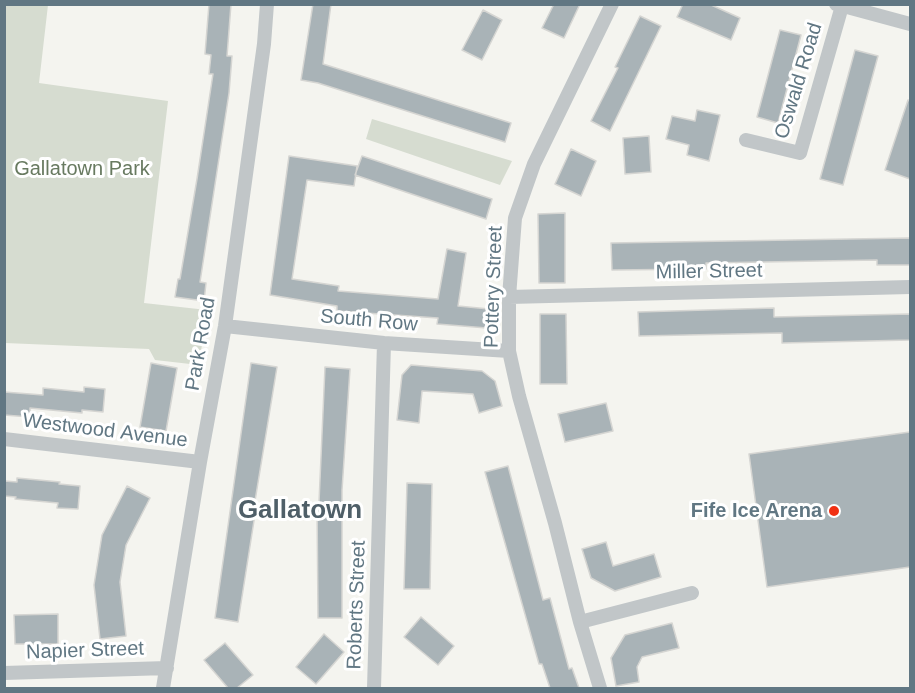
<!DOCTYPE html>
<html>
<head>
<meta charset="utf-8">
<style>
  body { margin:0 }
  #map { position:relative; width:915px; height:693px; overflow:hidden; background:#f4f4ef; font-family:Helvetica,sans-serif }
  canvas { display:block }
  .frame { position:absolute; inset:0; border:6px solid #617783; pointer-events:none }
</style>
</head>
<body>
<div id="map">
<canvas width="915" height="693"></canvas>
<div class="frame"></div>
</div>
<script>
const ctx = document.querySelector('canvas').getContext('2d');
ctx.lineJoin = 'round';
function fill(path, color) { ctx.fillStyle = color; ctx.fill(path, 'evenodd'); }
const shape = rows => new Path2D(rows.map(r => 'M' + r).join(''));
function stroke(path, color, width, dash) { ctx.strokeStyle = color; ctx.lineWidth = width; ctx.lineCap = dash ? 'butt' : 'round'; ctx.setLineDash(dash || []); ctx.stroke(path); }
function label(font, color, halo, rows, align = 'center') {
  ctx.font = font + ' Helvetica,sans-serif'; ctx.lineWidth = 6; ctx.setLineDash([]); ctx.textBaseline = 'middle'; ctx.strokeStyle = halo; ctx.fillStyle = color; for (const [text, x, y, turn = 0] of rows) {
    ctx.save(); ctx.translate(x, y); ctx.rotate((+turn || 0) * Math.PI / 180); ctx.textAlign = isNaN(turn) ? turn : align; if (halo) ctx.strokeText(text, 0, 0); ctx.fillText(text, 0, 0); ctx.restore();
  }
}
const green = shape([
  [5,4,48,5,39,83,168,101,144,303,207,310,199,365,155,360,149,349,5,343],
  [372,119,512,161,500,185,366,139]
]);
const building = shape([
  [209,4,231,4,227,56,232,56,229,93,200,282,206,283,204,301,175,297,178,279,180,279,197,179,213,74,209,74,211,55,205,54,209,4],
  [313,4,331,4,323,64,511,123,505,142,318,83,301,80,313,4],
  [554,4,580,4,564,38,542,28,554,4],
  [683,4,709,4,740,18,731,40,677,17,683,4],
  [483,10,502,20,482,60,462,50,483,10],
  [640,16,661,26,610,131,591,121,618,68,615,67,640,16],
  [780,30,801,35,778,123,757,117,780,30],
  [855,50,878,56,843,185,820,179,855,50],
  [908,100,910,101,910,179,885,170,908,100],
  [697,110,720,115,709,161,687,155,689,145,666,139,672,116,695,121,697,110],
  [649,136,651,172,625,174,623,138,649,136],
  [571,149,596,161,581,196,555,184,571,149],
  [289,156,357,166,354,186,307,180,292,279,339,286,338,291,438,299,447,249,466,253,458,306,489,309,487,328,437,324,438,318,337,311,337,306,270,295,289,156],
  [362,156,492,199,486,219,355,175,362,156],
  [565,213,565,283,539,283,538,214,565,213],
  [910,238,910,265,877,265,877,260,706,263,706,269,612,270,611,243,910,238],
  [774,308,774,317,910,314,910,340,782,343,782,333,639,336,638,312,774,308],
  [540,314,566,314,567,384,540,384,540,314],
  [151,363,177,368,166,431,140,427,151,363],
  [251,363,277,367,254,507,256,508,238,622,215,618,251,363],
  [411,365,482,371,495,381,502,406,479,413,473,394,422,391,419,423,397,420,402,375,411,365],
  [325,367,350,369,342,490,342,618,318,618,317,502,319,502,325,367],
  [84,387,105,389,103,412,82,410,82,413,30,408,30,417,4,415,4,392,43,395,43,388,84,392,84,387],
  [606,403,613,431,565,442,558,414,606,403],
  [910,432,910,567,767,587,749,454,910,432],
  [508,466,543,600,550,598,569,669,572,668,579,688,550,688,542,664,539,664,485,472,508,466],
  [17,478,60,482,59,484,80,486,78,509,57,508,58,503,15,499,16,497,4,496,4,481,17,482,17,478],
  [407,483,432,484,430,589,404,589,407,483],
  [127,486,150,498,126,545,120,582,126,636,100,639,94,585,102,535,127,486],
  [606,542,613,566,654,554,661,577,615,591,591,578,582,549,606,542],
  [58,614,58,644,15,644,14,615,58,614],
  [421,617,454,646,438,665,404,637,421,617],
  [672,623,679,648,642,657,637,667,639,682,616,686,611,658,625,635,672,623],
  [324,634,344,652,316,684,296,667,324,634],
  [225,643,253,675,237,688,228,688,204,660,225,643]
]);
const street = shape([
  [836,4,910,24],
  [746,140,800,153,842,6],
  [509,297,910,287],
  [225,326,384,343,509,351],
  [4,439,200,462],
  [580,622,692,593],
  [4,673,167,668],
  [163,688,200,462,225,326,264,44,267,4],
  [374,688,384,343],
  [600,688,580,622,555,523,519,396,509,351,509,297,515,218,534,164,612,4]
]);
const markers = [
  [834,511,6,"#f13013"]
];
const streetNames = [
  ["Oswald Road",799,81,-73],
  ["Miller Street",709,272,-1],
  ["Pottery Street",494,287,-88],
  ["South Row",369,321,5],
  ["Park Road",201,344,-80],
  ["Westwood Avenue",105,431,7],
  ["Roberts Street",357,605,-88],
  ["Napier Street",85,651,-2]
];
const parkNames = [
  ["Gallatown Park",82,169]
];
const poiNames = [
  ["Fife Ice Arena",822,511]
];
const districtNames = [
  ["Gallatown",300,511]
];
fill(green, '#d6dcd0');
fill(building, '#a9b3b7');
stroke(building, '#d5d5d2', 1.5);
stroke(street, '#c1c6c8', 14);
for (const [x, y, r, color] of markers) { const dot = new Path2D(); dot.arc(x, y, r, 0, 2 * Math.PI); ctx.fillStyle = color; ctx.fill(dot); stroke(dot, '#fff', 2); }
label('20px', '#617783', '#fff', streetNames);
label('20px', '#687a60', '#fff', parkNames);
label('bold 20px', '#617783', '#fff', poiNames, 'right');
label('bold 26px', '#4f5f68', '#fff', districtNames);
</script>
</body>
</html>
